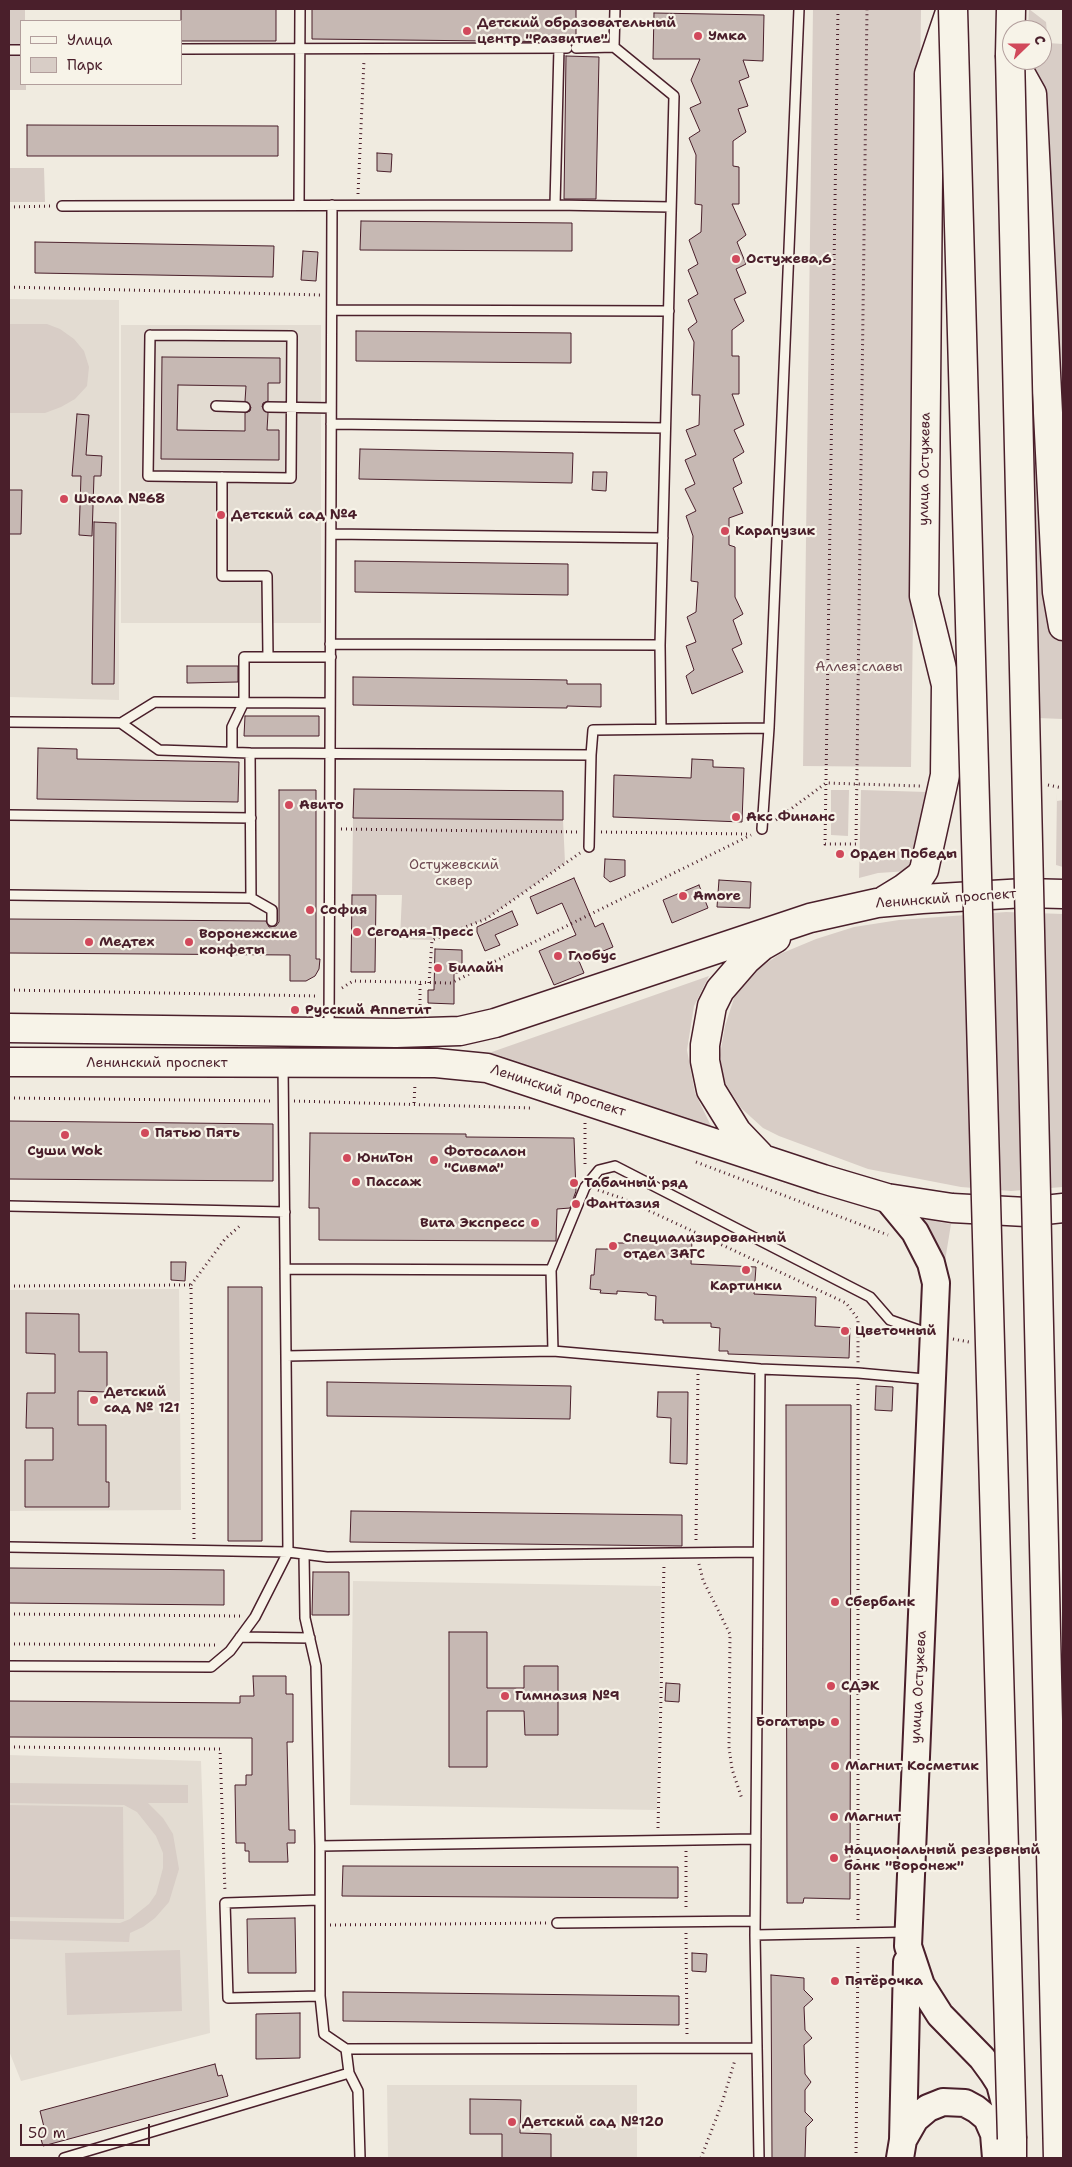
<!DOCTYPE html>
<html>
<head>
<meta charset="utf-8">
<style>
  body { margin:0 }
  #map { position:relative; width:1072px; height:2167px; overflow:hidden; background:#f0ebe0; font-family:"Shantell Sans",sans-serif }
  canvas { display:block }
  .frame { position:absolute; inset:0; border:10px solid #4a1f2b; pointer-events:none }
  .legend { position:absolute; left:20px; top:20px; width:162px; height:65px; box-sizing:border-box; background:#f7f3e8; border:1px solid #b29e9c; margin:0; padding:6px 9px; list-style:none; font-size:15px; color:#4a1f2b }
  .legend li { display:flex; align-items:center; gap:10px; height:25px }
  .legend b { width:25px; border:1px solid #b29e9c }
  .north { position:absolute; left:1002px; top:20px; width:50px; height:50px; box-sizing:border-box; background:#f7f3e8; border:1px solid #b29e9c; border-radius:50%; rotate:68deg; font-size:14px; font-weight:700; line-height:20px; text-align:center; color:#4a1f2b }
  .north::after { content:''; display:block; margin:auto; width:18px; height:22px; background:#d1495b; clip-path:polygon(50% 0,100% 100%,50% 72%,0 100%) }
  .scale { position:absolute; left:20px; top:2124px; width:130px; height:22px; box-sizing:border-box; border:2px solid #4a1f2b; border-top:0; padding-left:6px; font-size:15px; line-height:18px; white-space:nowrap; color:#4a1f2b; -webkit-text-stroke:4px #f7f3e8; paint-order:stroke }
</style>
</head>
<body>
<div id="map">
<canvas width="1072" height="2167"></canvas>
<div class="frame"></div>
<ul class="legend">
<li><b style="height:6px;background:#f7f3e8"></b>Улица</li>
<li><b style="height:14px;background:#d8cdc6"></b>Парк</li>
</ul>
<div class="north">С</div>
<div class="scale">50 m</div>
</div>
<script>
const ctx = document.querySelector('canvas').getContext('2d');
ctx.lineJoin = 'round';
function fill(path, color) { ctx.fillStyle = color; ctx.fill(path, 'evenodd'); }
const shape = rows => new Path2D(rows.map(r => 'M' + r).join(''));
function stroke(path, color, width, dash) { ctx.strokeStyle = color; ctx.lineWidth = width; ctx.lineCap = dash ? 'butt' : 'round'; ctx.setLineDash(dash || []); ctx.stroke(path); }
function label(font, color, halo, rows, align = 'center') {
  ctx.font = font + ' "Shantell Sans",sans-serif'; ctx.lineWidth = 4.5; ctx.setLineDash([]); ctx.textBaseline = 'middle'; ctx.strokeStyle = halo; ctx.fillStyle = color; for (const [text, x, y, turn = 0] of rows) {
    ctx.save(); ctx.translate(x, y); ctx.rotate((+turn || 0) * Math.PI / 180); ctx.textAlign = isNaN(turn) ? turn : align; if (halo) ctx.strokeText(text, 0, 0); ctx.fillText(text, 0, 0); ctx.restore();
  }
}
const built = shape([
  [9,299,119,300,119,700,9,697],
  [121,325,321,325,321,623,121,623],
  [179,1289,181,1510,9,1511,9,1290],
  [353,1581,661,1586,657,1810,350,1805],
  [9,1755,201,1761,210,2033,21,2081,9,2051],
  [387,2085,637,2085,637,2158,388,2158]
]);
const green = shape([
  [9,9,25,9,25,21,21,21,21,84,26,84,26,90,9,90],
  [813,9,921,9,911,767,803,766],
  [1029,9,1046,22,1048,43,1063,44,1063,719,1037,718,1038,637,1021,648,1028,60,1042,60,1042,30,1028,30],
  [10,168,44,168,45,202,10,202],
  [9,324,47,324,60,329,74,339,84,351,89,367,87,386,75,399,61,407,45,413,9,413],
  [831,790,849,790,848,836,831,835],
  [861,790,927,792,923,833,910,854,911,863,924,870,878,873,859,878],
  [1057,792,1057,801,1063,800,1063,867,1056,865],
  [353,818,563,820,565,863,486,919,432,940,400,939,402,895,352,895],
  [1006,912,1063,914,1063,1187,1011,1191,961,1187,868,1169,779,1136,763,1128,741,1108,724,1081,720,1055,725,1026,735,995,751,976,765,964,780,954,816,939,854,927,899,920],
  [709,976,694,1006,687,1050,695,1093,712,1128,489,1053],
  [918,1218,951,1224,945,1261,932,1238],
  [9,1783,188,1785,188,1803,148,1803,163,1818,173,1834,179,1869,169,1902,155,1918,143,1927,130,1933,129,1942,9,1939,9,1921,120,1923,130,1919,149,1904,156,1894,163,1868,163,1853,156,1836,137,1812,124,1805,9,1803],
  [9,1805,123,1807,124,1919,9,1917],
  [180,1950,182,2011,67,2015,65,1953]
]);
const building = shape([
  [181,9,276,9,276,41,181,41,181,9],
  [312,9,576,9,576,42,312,39,312,9],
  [654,13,764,15,763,61,743,60,749,77,739,81,748,106,738,109,746,132,733,141,733,166,739,167,739,204,732,204,746,235,737,242,746,264,736,269,746,293,734,299,744,321,732,330,732,356,739,356,739,394,732,394,744,425,734,430,744,452,733,459,742,483,733,488,743,513,729,518,729,545,735,547,735,597,743,614,733,620,742,644,732,649,743,672,692,694,686,676,694,670,686,646,696,642,687,617,696,612,698,582,691,581,693,536,686,516,696,511,685,489,695,484,685,460,696,455,686,430,699,425,700,395,692,395,694,342,688,329,697,322,688,300,698,294,688,270,698,264,689,240,701,232,702,205,695,204,696,155,689,138,700,131,690,108,701,103,691,80,700,59,653,59,654,13],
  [566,56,599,57,596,199,564,199,566,56],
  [27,125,278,126,278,156,27,156,27,125],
  [377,153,392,154,391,172,377,171,377,153],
  [361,221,572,223,572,251,360,250,361,221],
  [35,242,274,246,273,277,35,273,35,242],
  [303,251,318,252,316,281,301,280,303,251],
  [356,331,571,333,571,363,356,361,356,331],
  [162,357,280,358,280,383,268,383,268,401,263,403,262,407,268,413,267,430,279,430,279,460,161,459,162,357],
  [178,385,246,386,245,401,251,407,250,411,245,413,245,431,177,430,178,385],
  [77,414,89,415,86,455,102,456,101,476,94,476,92,536,79,535,81,476,72,476,77,414],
  [360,449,573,453,572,483,359,479,360,449],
  [593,472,607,472,606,491,592,490,593,472],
  [9,490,22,490,21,534,9,534,9,490],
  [94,522,116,523,114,684,92,684,94,522],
  [355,561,568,564,568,595,355,592,355,561],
  [187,666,238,666,238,682,187,683,187,666],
  [353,677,567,680,567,684,601,684,601,707,567,706,567,708,353,705,353,677],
  [245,716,319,716,319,736,244,736,245,716],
  [38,748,77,749,77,759,239,762,238,802,37,799,38,748],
  [692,759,713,760,713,767,744,768,742,822,613,817,614,775,691,778,692,759],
  [354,789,563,791,563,820,353,818,354,789],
  [279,790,316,790,316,959,320,959,319,969,315,976,306,981,290,981,290,955,9,953,9,919,266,921,269,927,276,926,279,922,279,790],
  [605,859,625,860,625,876,610,882,604,877,605,859],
  [574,878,595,927,603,923,613,947,579,961,584,973,554,985,539,951,576,935,562,903,537,914,530,897,574,878],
  [719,880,751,882,750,908,717,907,719,880],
  [699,885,708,908,672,923,663,900,699,885],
  [352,895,376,895,375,972,351,972,352,895],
  [512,911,518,925,495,935,500,945,485,951,477,932,477,927,512,911],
  [435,949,462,950,462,973,454,973,454,1004,428,1003,428,990,434,990,435,949],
  [9,1121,273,1124,273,1181,9,1179,9,1121],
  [310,1133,466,1134,466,1137,574,1138,576,1191,570,1208,557,1209,556,1241,319,1240,319,1208,309,1208,310,1133],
  [626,1237,692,1240,691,1264,756,1267,754,1294,816,1297,815,1326,850,1328,849,1358,728,1354,728,1351,719,1351,720,1328,711,1327,711,1323,663,1323,663,1320,655,1320,656,1296,648,1295,647,1293,617,1291,617,1294,600,1293,601,1290,590,1289,591,1275,594,1275,596,1249,609,1249,609,1243,625,1243,626,1237],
  [171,1262,186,1262,185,1281,171,1280,171,1262],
  [228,1287,262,1287,262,1541,228,1541,228,1287],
  [26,1313,79,1314,79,1352,107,1352,107,1392,78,1391,78,1425,106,1425,106,1482,109,1482,109,1507,25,1507,25,1460,53,1460,53,1428,26,1428,27,1393,55,1393,55,1354,26,1353,26,1313],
  [327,1382,571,1386,570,1419,327,1416,327,1382],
  [876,1386,893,1387,892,1411,875,1410,876,1386],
  [658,1392,688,1392,687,1464,670,1463,671,1418,657,1417,658,1392],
  [786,1405,851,1405,850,1899,804,1898,803,1903,787,1903,786,1405],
  [351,1511,682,1515,682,1546,350,1542,351,1511],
  [9,1568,224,1570,224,1605,9,1603,9,1568],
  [313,1572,349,1572,349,1615,312,1615,313,1572],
  [449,1632,487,1632,487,1688,524,1688,524,1666,558,1666,558,1735,525,1735,524,1711,487,1711,487,1767,449,1767,449,1632],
  [253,1676,286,1676,286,1694,293,1694,293,1742,287,1742,289,1830,295,1830,295,1843,287,1843,288,1862,249,1862,249,1851,245,1851,245,1843,236,1843,235,1785,246,1785,246,1775,252,1775,252,1738,9,1737,9,1701,240,1703,240,1696,254,1696,253,1676],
  [666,1683,680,1684,679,1702,665,1701,666,1683],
  [343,1866,678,1867,678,1898,342,1896,343,1866],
  [295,1918,296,1973,248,1973,247,1919,295,1918],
  [692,1953,707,1954,706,1972,692,1971,692,1953],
  [771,1975,804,1978,804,1990,813,1999,804,2007,805,2030,812,2038,804,2045,805,2074,811,2082,805,2090,805,2112,813,2120,806,2127,805,2158,772,2158,771,1975],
  [343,1992,679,1996,679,2025,343,2021,343,1992],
  [300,2013,300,2058,256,2059,256,2014,300,2013],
  [215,2064,218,2076,222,2075,228,2096,43,2146,38,2129,44,2127,40,2111,215,2064],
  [470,2099,521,2100,520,2133,551,2134,551,2158,502,2158,502,2134,470,2134,470,2099]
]);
const path = shape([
  [838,9,825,844,856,844,867,9],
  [358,194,364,60],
  [9,207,51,206],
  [9,287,321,295],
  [1048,785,1063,788],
  [776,820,826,783,920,786],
  [341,829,577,832],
  [601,832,749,834],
  [429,983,432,940,486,919,580,853],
  [342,988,353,981,451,983,751,835],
  [9,990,318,996],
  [420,1010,420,983],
  [9,1098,273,1101],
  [294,1101,533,1108],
  [414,1103,415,1084],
  [585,1123,585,1167],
  [696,1162,888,1235],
  [598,1190,624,1199,846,1303,858,1319,858,1363],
  [191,1285,225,1239,242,1224],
  [9,1286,191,1285,194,1539],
  [953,1339,969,1342],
  [858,1384,858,1920],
  [696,1540,698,1374],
  [699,1564,703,1580,730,1634,729,1747,732,1769,742,1799],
  [9,1614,241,1616],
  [9,1644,219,1645],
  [9,1747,220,1749,225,1892],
  [658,1828,664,1565],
  [686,1851,686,1910],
  [330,1925,547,1923],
  [686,1933,687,2037],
  [701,2158,722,2103,735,2060],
  [856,2158,858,1944]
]);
const lane = shape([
  [615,9,614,47,674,96,660,645,661,729],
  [576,48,614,47],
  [181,49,567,48],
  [9,50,21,50],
  [299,204,300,9],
  [555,205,671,207],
  [62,206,555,205,559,48],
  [332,310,669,311],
  [150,335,292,336,291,478,148,476,150,335],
  [216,406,245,407],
  [268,407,331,408],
  [331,424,665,428],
  [222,477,222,576,267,576,268,657],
  [331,534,663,538],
  [330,644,660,645],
  [9,722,121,723,155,702,330,703],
  [121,723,159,750,250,753],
  [232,752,232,727,244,702,244,657,331,657],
  [9,815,251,818],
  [762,829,769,728,799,9],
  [589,847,591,755],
  [9,895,251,898,272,910,272,921],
  [251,898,250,753,591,755,593,730,769,728],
  [329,1030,332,205],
  [9,1206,285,1212],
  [285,1269,551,1270,553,1351],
  [551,1270,585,1187,599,1170,615,1166,870,1297,890,1320,930,1334],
  [286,1356,553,1351,760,1369],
  [9,1547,288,1552,327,1557,757,1552],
  [304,1554,305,1618,316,1666,320,1846,320,1996,324,2034,346,2049,349,2073,358,2091,360,2158],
  [240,1637,310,1638],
  [9,1666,211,1667,230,1651,255,1617,288,1552,283,1064],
  [320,1846,756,1839],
  [319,1900,225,1903,228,1998,320,1996],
  [557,1923,755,1921],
  [755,1935,907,1932],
  [346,2049,757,2048],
  [64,2158,349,2073],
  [759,2158,755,1935,760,1369,858,1373,925,1379]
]);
const secondary = shape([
  [887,1198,915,1232,931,1263,936,1283,908,1946,921,1985,940,2015,982,2058,993,2073,1000,2084,1007,2111],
  [903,2140,915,2119,928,2108,943,2102,965,2103,976,2109,987,2118,994,2134,996,2158],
  [900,2158,903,2140,907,1962]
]);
const primary = shape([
  [1011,9,1010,55,1012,59],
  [1013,60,1032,94,1057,592,1063,626],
  [885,900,903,889,920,876,924,870,945,775,946,685,924,596,929,74,951,9],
  [9,1028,396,1033,460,1031,495,1023,810,918,877,903,922,899,1025,893,1063,894],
  [9,1062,436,1063,487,1068,823,1179,887,1198,952,1208,1026,1212,1063,1208],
  [759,1155,737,1132,711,1090,705,1061,705,1045,712,1006,720,990,746,960,762,946,776,938],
  [1012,2158,1012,2139]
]);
const primaryBridge = shape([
  [953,9,1012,2139],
  [1010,55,1058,2158]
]);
const markers = [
  [467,31,5,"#d1495b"],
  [698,36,5,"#d1495b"],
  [736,259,5,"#d1495b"],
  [64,499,5,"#d1495b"],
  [221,515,5,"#d1495b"],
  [725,531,5,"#d1495b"],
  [289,805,5,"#d1495b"],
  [736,817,5,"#d1495b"],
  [840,854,5,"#d1495b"],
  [683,896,5,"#d1495b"],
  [310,910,5,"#d1495b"],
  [357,932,5,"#d1495b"],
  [89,942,5,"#d1495b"],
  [189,942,5,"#d1495b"],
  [558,956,5,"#d1495b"],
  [438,968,5,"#d1495b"],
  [295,1010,5,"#d1495b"],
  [145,1133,5,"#d1495b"],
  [65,1135,5,"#d1495b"],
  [347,1158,5,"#d1495b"],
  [434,1160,5,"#d1495b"],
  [356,1182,5,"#d1495b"],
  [574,1183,5,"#d1495b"],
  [576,1204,5,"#d1495b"],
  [535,1223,5,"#d1495b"],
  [613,1246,5,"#d1495b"],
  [746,1270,5,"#d1495b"],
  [845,1331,5,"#d1495b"],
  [94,1400,5,"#d1495b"],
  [835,1602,5,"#d1495b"],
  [831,1686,5,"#d1495b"],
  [505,1696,5,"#d1495b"],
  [835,1722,5,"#d1495b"],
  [835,1766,5,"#d1495b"],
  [834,1817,5,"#d1495b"],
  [834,1858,5,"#d1495b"],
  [835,1981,5,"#d1495b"],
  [512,2122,5,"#d1495b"]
];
const poiNames = [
  ["Детский образовательный",477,23],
  ["центр \"Развитие\"",477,39],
  ["Умка",708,36],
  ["Остужева,6",746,259],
  ["Школа №68",74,499],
  ["Детский сад №4",231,515],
  ["Карапузик",735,531],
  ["Авито",299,805],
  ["Акс Финанс",746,817],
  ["Орден Победы",850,854],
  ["Amore",693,896],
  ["София",320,910],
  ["Сегодня-Пресс",367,932],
  ["Воронежские",199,934],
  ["конфеты",199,950],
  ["Медтех",99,942],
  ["Глобус",568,956],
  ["Билайн",448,968],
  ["Русский Аппетит",305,1010],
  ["Пятью Пять",155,1133],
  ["Суши Wok",65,1151,"center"],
  ["Фотосалон",444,1152],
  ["\"Сивма\"",444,1168],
  ["ЮниТон",357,1158],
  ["Пассаж",366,1182],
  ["Табачный ряд",584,1183],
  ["Фантазия",586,1204],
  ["Вита Экспресс",525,1223,"right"],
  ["Специализированный",623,1238],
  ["отдел ЗАГС",623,1254],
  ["Картинки",746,1286,"center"],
  ["Цветочный",855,1331],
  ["Детский",104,1392],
  ["сад № 121",104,1408],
  ["Сбербанк",845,1602],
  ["СДЭК",841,1686],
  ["Гимназия №9",515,1696],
  ["Богатырь",825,1722,"right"],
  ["Магнит Косметик",845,1766],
  ["Магнит",844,1817],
  ["Национальный резервный",844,1850],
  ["банк \"Воронеж\"",844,1866],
  ["Пятёрочка",845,1981],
  ["Детский сад №120",522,2122]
];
const streetNames = [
  ["улица Остужева",925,469,-89],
  ["Ленинский проспект",946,899,-4],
  ["Ленинский проспект",157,1063],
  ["Ленинский проспект",558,1091,18],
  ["улица Остужева",919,1687,-87]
];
const parkNames = [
  ["Аллея славы",859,667],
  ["Остужевский",454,865],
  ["сквер",454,881]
];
fill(built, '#e3dcd2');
fill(green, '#d8cdc6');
fill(building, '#c6b8b3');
stroke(building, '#4a1f2b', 1);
stroke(lane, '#4a1f2b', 12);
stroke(secondary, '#4a1f2b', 30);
stroke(primary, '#4a1f2b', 31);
stroke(path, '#4a1f2b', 3, [1, 4]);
stroke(lane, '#f7f3e8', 9);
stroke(secondary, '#f7f3e8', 26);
stroke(primary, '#f7f3e8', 28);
stroke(primaryBridge, '#4a1f2b', 31, []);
stroke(primaryBridge, '#f7f3e8', 28);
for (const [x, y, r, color] of markers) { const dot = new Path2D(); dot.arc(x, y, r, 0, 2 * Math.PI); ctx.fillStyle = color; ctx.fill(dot); stroke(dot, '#f7f3e8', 2); }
label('bold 14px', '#4a1f2b', '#f7f3e8', poiNames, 'left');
label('14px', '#4a1f2b', '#f7f3e8', streetNames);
label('14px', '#6e4a52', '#f7f3e8', parkNames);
</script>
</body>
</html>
